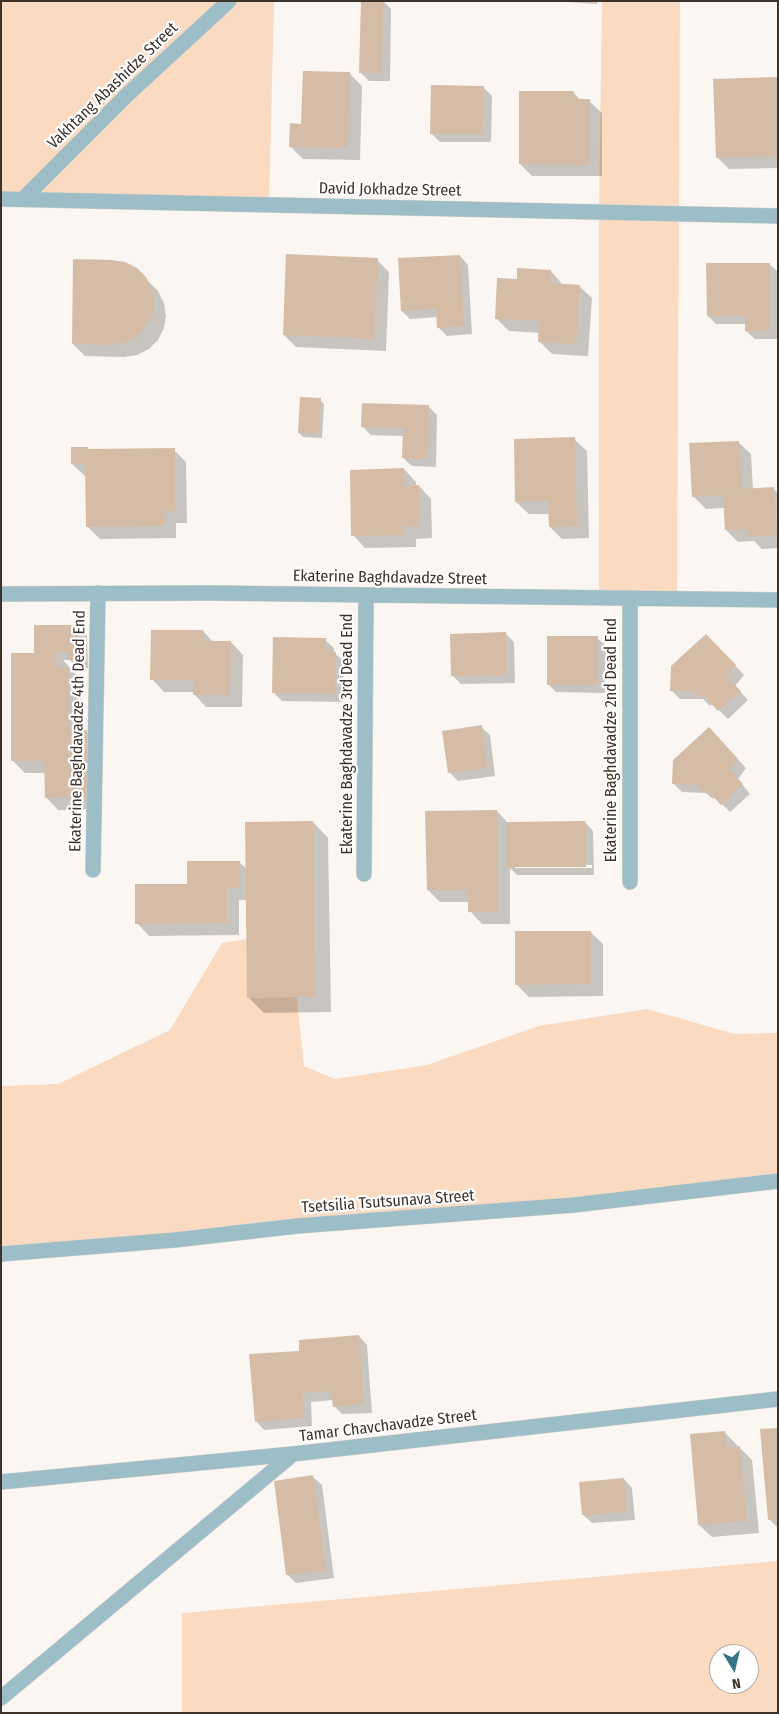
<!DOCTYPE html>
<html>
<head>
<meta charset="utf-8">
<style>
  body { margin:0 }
  #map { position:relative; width:779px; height:1714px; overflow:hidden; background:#fbf6f1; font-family:"Fira Sans Condensed",sans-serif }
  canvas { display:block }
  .frame { position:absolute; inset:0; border:2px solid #3d332a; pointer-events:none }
  .north { position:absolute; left:709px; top:1644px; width:50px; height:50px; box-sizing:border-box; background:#fff; border:1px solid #b1adaa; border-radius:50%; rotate:171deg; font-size:14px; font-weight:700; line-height:20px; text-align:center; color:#3d332a }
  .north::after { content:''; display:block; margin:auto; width:18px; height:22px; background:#347588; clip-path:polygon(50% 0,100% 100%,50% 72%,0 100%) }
</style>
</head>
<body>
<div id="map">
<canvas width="779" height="1714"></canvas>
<div class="frame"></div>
<div class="north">N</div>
</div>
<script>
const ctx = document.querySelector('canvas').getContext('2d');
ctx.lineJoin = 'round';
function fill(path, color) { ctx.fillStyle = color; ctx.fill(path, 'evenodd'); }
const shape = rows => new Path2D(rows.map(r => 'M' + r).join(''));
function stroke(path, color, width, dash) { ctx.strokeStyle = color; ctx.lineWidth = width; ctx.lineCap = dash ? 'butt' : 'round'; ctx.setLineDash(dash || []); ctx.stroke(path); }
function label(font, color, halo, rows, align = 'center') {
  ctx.font = font + ' "Fira Sans Condensed",sans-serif'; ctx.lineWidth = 4.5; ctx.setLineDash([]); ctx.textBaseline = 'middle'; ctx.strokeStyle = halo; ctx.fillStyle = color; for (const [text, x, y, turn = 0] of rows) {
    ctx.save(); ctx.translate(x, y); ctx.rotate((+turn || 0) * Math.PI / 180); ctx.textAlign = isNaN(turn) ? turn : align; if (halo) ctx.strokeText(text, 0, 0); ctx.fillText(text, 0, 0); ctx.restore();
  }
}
const green = shape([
  [1,1,274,1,269,204,1,199],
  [602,1,680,1,677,599,599,598,599,213],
  [273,935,294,971,304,1066,335,1079,427,1065,539,1026,647,1009,735,1034,778,1033,778,1181,1,1254,1,1086,58,1084,170,1030,222,943],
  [778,1561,778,1713,182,1713,182,1613],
  [719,1654,749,1654,749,1684,719,1684]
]);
const shadow = shape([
  [362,1,383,1,391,9,390,81,369,81,361,73],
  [550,1,597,1,597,4],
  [349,73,362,86,360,160,303,159,290,146,302,125],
  [778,78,778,168,729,169,717,157],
  [484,88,492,96,491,142,440,142,431,133],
  [573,92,581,101,589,101,602,113,602,176,532,176,520,164],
  [460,256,468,265,472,334,447,336,438,327,438,317,410,319,402,311],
  [377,260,389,272,386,351,296,347,284,335],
  [769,264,778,272,778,339,755,339,746,331,746,324,716,324,708,316],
  [136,269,158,291,164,303,166,316,164,328,158,340,149,349,137,355,124,357,85,356,73,344],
  [551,271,563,285,579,286,592,298,588,356,552,354,539,341,540,333,509,331,496,318],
  [320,400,324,404,322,438,303,437,299,433],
  [429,407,437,415,436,467,412,466,403,458,404,436,371,435,362,426],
  [574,439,587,451,589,538,562,539,550,527,550,514,529,514,516,502],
  [738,442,751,454,753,490,774,489,778,493,778,548,762,549,754,541,738,542,726,530,725,508,706,509,693,496],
  [87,448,89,450,174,450,186,462,187,523,176,523,176,538,100,539,87,526,87,476,85,476,72,464],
  [404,469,416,482,416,487,419,486,431,499,432,538,416,539,416,547,365,548,353,535],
  [79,626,87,635,88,668,77,668,70,660,63,660,81,680,82,731,87,731,99,743,99,809,58,810,46,797,46,773,25,773,13,761,35,654],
  [203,631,213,642,231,642,243,655,242,707,206,707,194,694,194,692,164,692,152,679],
  [505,633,514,642,515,683,461,684,452,675],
  [706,635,744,675,735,686,748,700,728,719,713,704,710,706,703,699,680,699,671,690],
  [597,638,606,646,605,693,556,692,548,684],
  [325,640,334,648,334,653,344,661,343,702,282,701,273,692],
  [481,727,490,735,495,776,458,781,450,773],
  [717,737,746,768,738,779,750,794,730,812,715,797,713,799,706,793,682,792,674,784],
  [497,811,508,823,585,822,593,831,594,875,517,875,510,868,510,924,482,924,470,911,470,902,440,902,428,890],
  [592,865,592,868,515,868,515,866],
  [313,822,328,838,331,1012,264,1013,248,997,247,900,239,900,239,935,149,936,137,923,188,885,239,862,247,869],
  [590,932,603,944,603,996,529,997,517,985],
  [359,1336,367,1345,372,1413,342,1414,334,1406,333,1400,311,1402,312,1426,264,1430,256,1421,301,1352],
  [778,1429,778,1528,769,1519],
  [725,1433,737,1445,738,1448,740,1448,752,1460,759,1533,712,1537,699,1525],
  [313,1477,322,1485,334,1578,296,1583,287,1574],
  [624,1479,632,1488,635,1520,592,1523,583,1515]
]);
const building = shape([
  [361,1,383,1,382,73,359,73],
  [303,71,350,72,348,148,289,147,290,123,301,124],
  [778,77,778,156,716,158,713,79],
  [431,85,484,86,483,134,430,134],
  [519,91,573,91,574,99,590,99,590,165,519,164],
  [286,254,378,258,374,339,283,335],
  [460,255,464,326,437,328,436,309,401,311,398,258],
  [73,259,112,260,125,262,137,268,146,277,152,289,154,303,152,316,145,327,136,337,124,343,111,345,72,344],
  [706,263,770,263,770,331,745,331,745,316,707,316],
  [517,268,551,270,551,283,580,285,576,344,538,342,539,321,495,319,497,278,517,279],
  [300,397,321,398,319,434,298,433],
  [362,403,429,405,428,459,402,458,403,428,361,427],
  [575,437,577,526,549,527,548,501,515,502,514,439],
  [739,441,742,489,774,487,777,535,748,537,748,529,725,530,723,495,692,497,689,443],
  [71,447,88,447,88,449,175,448,175,511,164,511,165,526,86,527,85,464,71,464],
  [404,468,404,486,419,485,420,526,404,527,404,535,351,536,350,470],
  [34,625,79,625,80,660,67,660,67,652,56,652,56,667,69,667,70,730,87,730,87,797,45,798,44,761,11,761,11,653,34,653],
  [151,630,203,630,203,641,231,641,230,695,193,695,193,680,150,680],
  [506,632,507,675,451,676,450,634],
  [706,634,736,665,727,677,741,691,718,711,704,696,701,699,694,691,670,691,671,666],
  [547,636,598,636,597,685,547,685],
  [273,637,326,638,326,651,336,652,335,694,272,693],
  [482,725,487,768,448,773,442,731],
  [709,727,738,759,730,770,743,784,721,805,706,789,703,792,697,785,672,784,673,760],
  [497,810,498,912,468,912,468,890,427,890,425,811],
  [313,821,316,997,247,998,245,822],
  [585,821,586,867,507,867,507,822],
  [187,861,240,861,240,888,227,888,227,923,135,924,135,884,187,884],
  [515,931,591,931,591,984,515,985],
  [359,1335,364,1404,333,1407,331,1391,303,1393,304,1418,255,1422,249,1354,299,1351,299,1340],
  [778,1428,778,1519,768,1520,760,1429],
  [725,1431,727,1447,740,1446,747,1521,698,1525,690,1434],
  [313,1475,326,1570,286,1575,274,1481],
  [624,1478,627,1512,582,1515,579,1482]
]);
const street = shape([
  [24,198,127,95,229,1],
  [1,199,778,216],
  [1,594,210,593,778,600],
  [93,870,98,593],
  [364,874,366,595],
  [630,882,630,599],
  [1,1254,175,1240,297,1226,574,1205,778,1181],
  [1,1482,293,1454,778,1399],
  [1,1698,293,1454]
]);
const streetNames = [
  ["Vakhtang Abashidze Street",113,86,-44],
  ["David Jokhadze Street",390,190,1],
  ["Ekaterine Baghdavadze Street",390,578,1],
  ["Ekaterine Baghdavadze 4th Dead End",78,731,-89],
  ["Ekaterine Baghdavadze 3rd Dead End",348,734,-90],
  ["Ekaterine Baghdavadze 2nd Dead End",612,740,-90],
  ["Tsetsilia Tsutsunava Street",388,1202,-4],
  ["Tamar Chavchavadze Street",388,1426,-7]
];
fill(green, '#fadac0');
fill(shadow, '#0003');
fill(building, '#d5bca6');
stroke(street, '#d9d3cd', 16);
stroke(street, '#9dbdc7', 15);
label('16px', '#3d332a', '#fff', streetNames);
</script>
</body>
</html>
